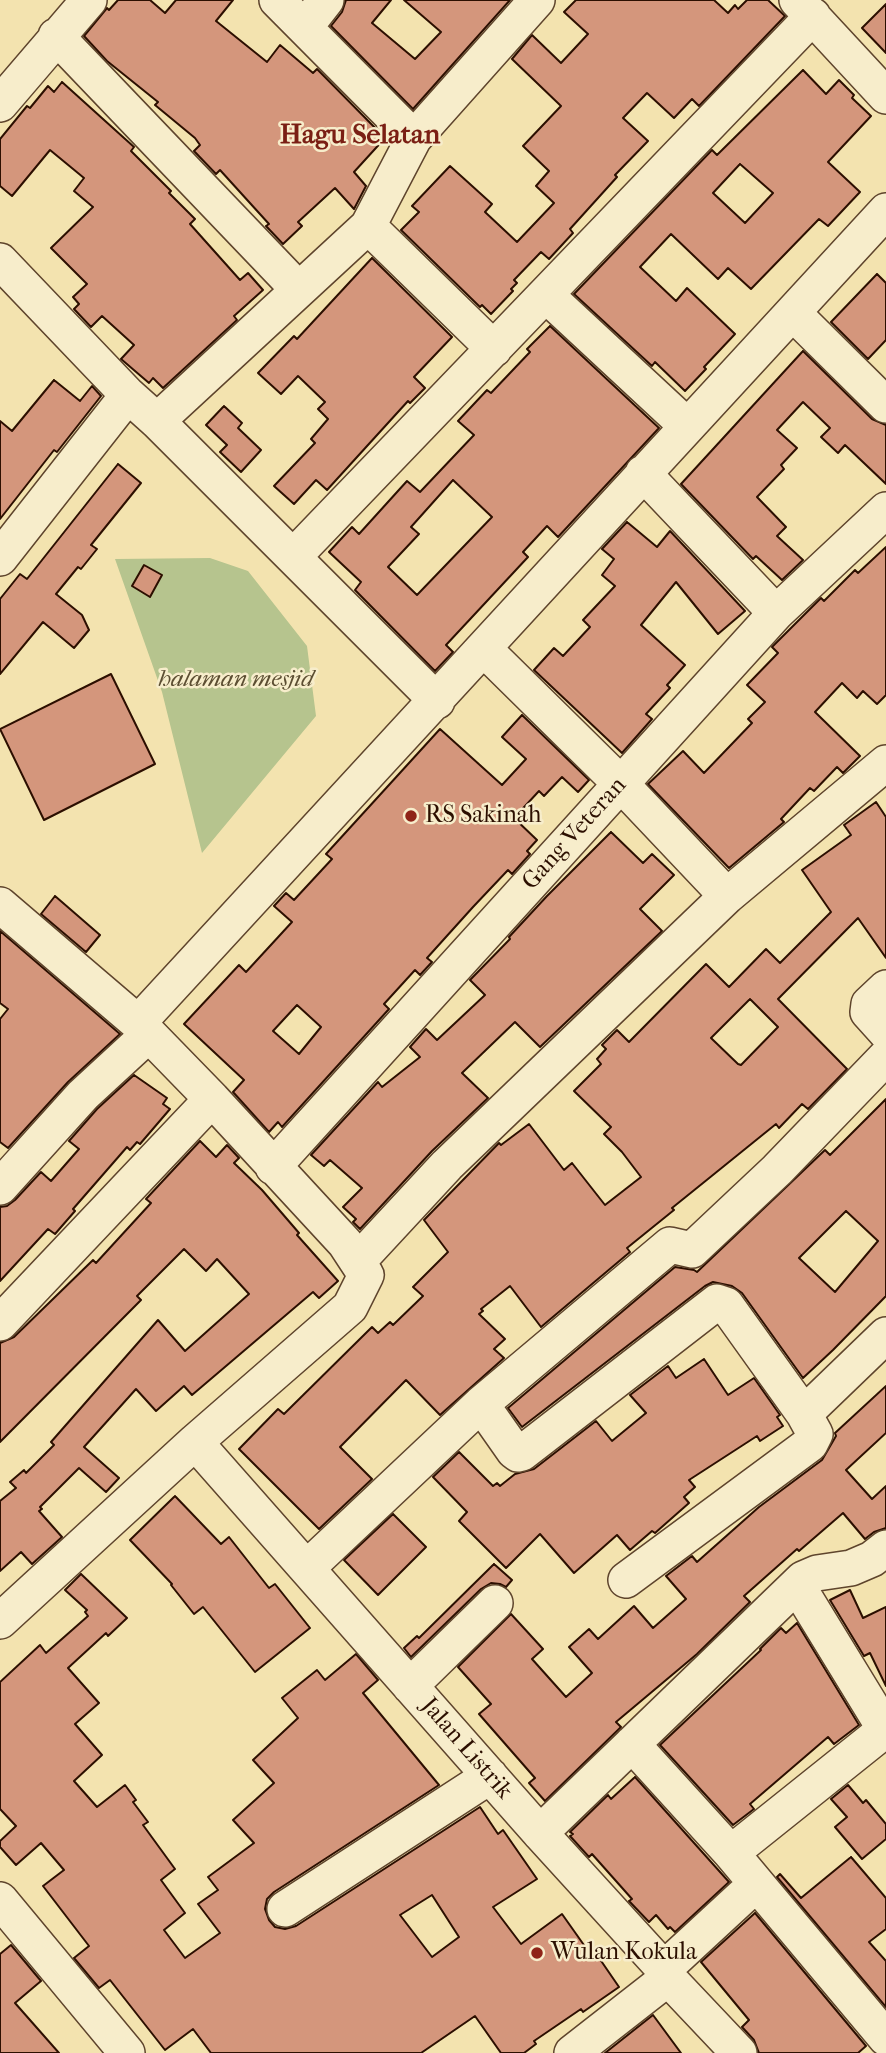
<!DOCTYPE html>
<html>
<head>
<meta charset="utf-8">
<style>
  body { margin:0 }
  canvas { display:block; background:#f3e3af }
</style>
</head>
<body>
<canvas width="886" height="2053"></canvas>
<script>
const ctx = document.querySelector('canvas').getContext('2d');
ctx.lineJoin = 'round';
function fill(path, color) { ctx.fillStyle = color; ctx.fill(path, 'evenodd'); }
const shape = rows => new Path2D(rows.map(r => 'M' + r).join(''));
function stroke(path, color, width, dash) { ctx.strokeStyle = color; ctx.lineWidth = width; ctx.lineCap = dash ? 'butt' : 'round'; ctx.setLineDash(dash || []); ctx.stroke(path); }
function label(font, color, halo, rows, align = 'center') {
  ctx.font = font + ' "IM FELL French Canon",serif'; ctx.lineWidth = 5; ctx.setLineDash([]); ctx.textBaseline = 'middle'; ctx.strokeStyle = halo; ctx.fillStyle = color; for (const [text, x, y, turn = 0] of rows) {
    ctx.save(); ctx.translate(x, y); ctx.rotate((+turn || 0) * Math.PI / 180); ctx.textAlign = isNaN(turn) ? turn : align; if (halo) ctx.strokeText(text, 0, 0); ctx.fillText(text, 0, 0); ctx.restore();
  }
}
const green = shape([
  [210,558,248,571,307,646,316,716,202,853,162,692,115,559]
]);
const building = shape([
  [118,0,150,0,165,13,176,0,233,0,216,21,267,62,280,45,313,73,317,69,388,141,385,138,354,172,366,186,354,209,335,188,298,222,302,226,283,244,266,226,269,224,220,170,216,174,194,151,200,145,195,138,155,105,158,102,107,61,84,36,107,8,109,10,118,0],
  [346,0,391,0,372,23,415,59,441,32,404,0,510,0,413,109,331,26,342,12,346,0],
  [576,0,714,0,728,13,735,5,738,9,747,0,768,0,785,16,699,106,692,99,674,118,647,93,623,118,648,141,615,175,617,177,570,229,573,233,549,259,541,252,514,280,517,283,511,289,513,291,491,314,482,305,480,307,401,230,419,212,412,206,450,166,492,204,485,212,517,242,554,203,536,186,549,171,523,146,561,106,512,59,532,35,561,63,588,34,564,12,576,0],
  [886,4,886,53,862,28,886,4],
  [803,70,826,94,839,80,854,95,852,98,871,116,828,162,860,192,828,226,819,219,751,289,728,268,718,279,671,234,640,267,676,301,687,288,735,334,704,367,706,369,685,391,655,362,652,366,574,294,712,150,717,155,803,70],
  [740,164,773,193,745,223,713,193,740,164],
  [62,82,134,147,131,151,171,191,169,193,195,219,190,224,240,280,248,273,263,290,234,316,237,320,163,388,153,378,149,383,121,359,134,345,102,316,91,327,74,309,79,304,73,297,87,284,51,248,93,207,74,191,84,178,50,150,12,196,0,186,0,139,27,106,30,108,48,86,54,92,62,82],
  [372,258,452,337,414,377,425,388,410,403,408,401,327,490,316,480,294,504,274,486,315,443,311,439,328,419,318,409,325,402,298,376,281,394,258,373,294,336,297,339,372,258],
  [877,274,886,283,886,340,868,359,831,322,877,274],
  [550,326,659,428,558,537,547,526,523,552,528,557,446,645,453,652,435,671,355,590,361,582,329,552,352,527,359,534,407,481,420,492,474,435,458,421,487,390,491,393,530,352,527,349,550,326],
  [453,480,492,517,417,595,388,567,419,534,411,527,453,480],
  [803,351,872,419,886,425,886,484,845,445,838,453,821,437,830,428,803,402,777,430,797,448,781,465,784,469,757,497,786,527,777,536,803,560,782,580,756,556,753,559,681,484,803,351],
  [54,380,80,401,92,386,101,396,57,452,54,450,0,519,0,421,12,431,54,380],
  [224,406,242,423,238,428,261,450,241,472,220,452,227,445,206,425,224,406],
  [118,464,141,483,91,545,97,549,81,569,78,567,56,594,82,615,89,630,74,648,43,622,0,674,0,599,20,574,27,579,118,464],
  [627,522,657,547,670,531,745,611,718,634,676,582,641,625,685,665,667,685,670,688,646,714,652,719,622,753,534,670,554,648,563,656,590,627,583,620,615,586,602,575,614,559,602,549,627,522],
  [886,547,886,695,877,704,863,691,857,698,842,683,815,712,860,756,843,773,837,767,814,791,810,788,781,819,784,822,729,868,648,784,683,751,704,773,752,723,748,719,765,702,747,685,778,653,772,647,821,598,824,601,855,570,858,573,886,547],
  [144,565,162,575,150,597,132,586,144,565],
  [111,674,155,764,44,820,0,729,111,674],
  [522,715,589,780,578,792,562,777,544,796,539,791,514,818,537,840,527,851,530,854,512,874,508,870,473,907,427,958,432,962,420,975,415,970,384,1004,389,1009,282,1127,278,1122,269,1132,233,1092,244,1080,184,1024,239,965,246,972,292,922,274,906,286,893,294,900,332,859,326,854,440,729,502,785,526,759,502,737,522,715],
  [297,1005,321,1027,299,1054,273,1031,297,1005],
  [876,802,886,817,886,958,858,918,778,999,847,1069,808,1109,802,1104,779,1128,776,1124,703,1183,672,1208,674,1210,627,1248,630,1252,541,1327,510,1286,481,1309,483,1311,479,1314,505,1339,494,1349,504,1358,440,1415,406,1380,340,1447,372,1479,319,1529,239,1449,278,1409,284,1414,372,1327,378,1333,390,1322,393,1325,423,1296,413,1287,448,1252,424,1220,499,1143,501,1145,529,1124,564,1170,572,1163,605,1205,641,1177,622,1152,604,1134,611,1127,574,1091,601,1064,597,1059,606,1049,602,1045,617,1030,629,1042,706,964,729,987,766,949,780,963,831,912,802,870,851,835,844,825,876,802],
  [750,999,778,1027,741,1065,738,1064,711,1038,750,999],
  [611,832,643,863,652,854,674,875,640,909,662,931,540,1047,515,1022,462,1073,488,1098,432,1151,360,1229,353,1222,356,1219,343,1207,362,1188,330,1160,324,1166,311,1155,378,1082,382,1087,420,1057,410,1047,426,1029,437,1040,485,995,470,980,510,939,509,937,547,896,611,832],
  [55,896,100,935,86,952,41,914,55,896],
  [0,931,120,1034,68,1082,8,1148,0,1142,0,1019,8,1009,0,1003,0,931],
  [134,1075,167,1098,163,1104,170,1109,140,1144,137,1142,130,1150,127,1147,73,1209,75,1211,55,1234,48,1229,0,1281,0,1207,7,1206,15,1200,41,1172,51,1181,79,1149,69,1141,97,1109,134,1075],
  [886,1099,886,1296,833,1350,803,1378,742,1293,732,1286,713,1282,705,1286,522,1427,508,1408,675,1267,694,1270,697,1272,825,1150,830,1155,886,1099],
  [846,1211,878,1241,835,1292,799,1258,846,1211],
  [200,1141,216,1157,227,1145,239,1158,234,1163,262,1190,299,1233,297,1235,338,1281,319,1298,313,1292,192,1395,184,1386,156,1411,136,1389,84,1447,119,1478,106,1492,79,1468,40,1507,42,1509,39,1511,62,1537,32,1564,21,1552,0,1571,0,1501,16,1488,10,1482,24,1470,26,1473,54,1445,51,1442,158,1320,185,1351,249,1294,217,1259,206,1271,184,1249,137,1296,141,1300,0,1442,0,1343,14,1337,93,1260,96,1263,151,1203,146,1199,200,1141],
  [704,1359,728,1395,754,1378,780,1415,777,1417,783,1426,760,1441,757,1436,689,1480,695,1487,684,1497,689,1503,655,1533,652,1531,630,1550,617,1535,574,1573,540,1534,506,1568,459,1521,467,1512,433,1477,459,1452,493,1486,497,1483,500,1486,515,1474,534,1469,596,1421,612,1441,646,1413,630,1395,668,1366,676,1378,704,1359],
  [886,1386,886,1433,846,1470,872,1499,886,1486,886,1528,874,1532,865,1539,843,1513,799,1551,797,1549,744,1596,750,1602,697,1654,616,1722,621,1727,545,1801,529,1783,535,1778,479,1714,491,1704,458,1667,511,1614,543,1649,532,1659,566,1697,592,1673,569,1647,589,1629,598,1639,634,1606,653,1628,686,1599,666,1576,692,1556,697,1562,759,1507,822,1460,836,1436,835,1433,886,1386],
  [175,1496,221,1544,229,1537,269,1588,275,1584,310,1628,255,1672,203,1607,194,1614,171,1585,172,1584,130,1540,175,1496],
  [393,1514,426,1547,378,1595,344,1560,393,1514],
  [494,1564,512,1580,506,1587,500,1584,491,1583,481,1589,411,1657,404,1648,417,1636,419,1638,494,1564],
  [81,1574,127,1618,108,1636,106,1633,68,1668,99,1703,75,1724,102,1755,74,1781,97,1807,125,1785,136,1800,133,1802,148,1822,143,1825,175,1869,161,1880,185,1913,164,1930,185,1958,220,1933,198,1904,218,1890,208,1877,254,1843,233,1820,274,1783,253,1760,298,1718,282,1698,317,1670,325,1680,356,1654,378,1680,363,1693,439,1785,274,1892,267,1899,265,1909,269,1920,275,1927,285,1929,296,1926,480,1807,498,1834,503,1830,537,1879,493,1907,521,1944,562,1914,591,1955,595,1952,619,1987,583,2012,581,2009,534,2041,536,2044,524,2053,501,2053,475,2016,421,2053,211,2053,193,2029,165,2050,110,1980,99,1988,74,1958,89,1946,43,1886,64,1870,41,1843,16,1865,0,1847,0,1841,16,1826,0,1809,0,1682,40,1645,46,1653,88,1616,85,1612,87,1610,65,1590,81,1574],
  [432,1895,459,1937,432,1957,400,1915,432,1895],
  [850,1590,863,1618,886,1607,886,1686,870,1653,864,1656,830,1600,850,1590],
  [797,1623,859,1725,834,1744,828,1737,750,1804,754,1809,733,1825,660,1745,761,1650,760,1649,781,1628,786,1633,797,1623],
  [635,1777,729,1882,675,1932,670,1927,668,1929,656,1915,649,1922,629,1901,632,1899,592,1854,589,1857,570,1836,573,1834,570,1832,608,1795,611,1799,635,1777],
  [848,1785,863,1803,866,1800,886,1824,886,1839,862,1859,835,1827,847,1817,831,1799,848,1785],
  [851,1857,886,1898,886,1929,869,1942,886,1961,886,2007,777,1877,780,1874,801,1898,851,1857],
  [755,1913,866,2046,858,2053,759,2053,754,2040,742,2027,749,2020,701,1962,755,1913],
  [11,1945,41,1981,15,2003,59,2053,0,2053,0,1954,11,1945],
  [653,2015,681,2053,605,2053,653,2015]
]);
const minor = shape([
  [277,0,414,138],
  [797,0,886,96],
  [305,27,326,0],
  [56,36,298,289],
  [0,104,89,0],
  [368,226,494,349],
  [0,261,128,395,157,421,437,701],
  [546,295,687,426],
  [793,313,886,405],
  [157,421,368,226,414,138,537,0],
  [643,473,776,613],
  [293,557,813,16],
  [0,558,128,395],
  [484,649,621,784,727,896],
  [0,905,138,1023,212,1099,345,1243,366,1275,350,1307,195,1442,0,1621],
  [886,988,869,1004,868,1012,886,1032],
  [138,1023,886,211],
  [273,1167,776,613,886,510],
  [0,1187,83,1095,148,1035],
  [358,1261,447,1165,727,896,886,763],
  [0,1323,212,1099],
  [481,1404,670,1245,692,1250,777,1170,886,1057],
  [195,1442,540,1833,664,1969,668,1978,739,2053],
  [307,1568,481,1404,514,1451,518,1454,522,1453,717,1302,726,1305,804,1414],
  [626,1580,810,1444,815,1434,804,1414,886,1335],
  [797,1585,885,1729],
  [410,1686,495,1603],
  [886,1729,731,1853,886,2038],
  [632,1744,731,1853],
  [540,1833,803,1579,817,1573,851,1568,872,1559,886,1548],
  [0,1900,127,2053],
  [285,1909,490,1776],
  [664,1969,756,1884],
  [572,2053,668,1978]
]);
const markers = [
  [411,816,7,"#8f2418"],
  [537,1953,7,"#8f2418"]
];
const parkNames = [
  ["halaman mesjid",236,680]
];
const poiNames = [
  ["RS Sakinah",425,816],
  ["Wulan Kokula",551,1953]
];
const streetNames = [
  ["Gang Veteran",575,834,-48],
  ["Jalan Listrik",466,1749,49]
];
const quarterNames = [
  ["Hagu Selatan",360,136]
];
fill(green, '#b6c48e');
fill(building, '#d4967c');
stroke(building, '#2c0f00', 2);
stroke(minor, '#5e442c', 38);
stroke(minor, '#f7edcb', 35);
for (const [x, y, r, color] of markers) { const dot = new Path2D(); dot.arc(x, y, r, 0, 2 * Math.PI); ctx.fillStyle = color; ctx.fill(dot); stroke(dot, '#f7edcb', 2.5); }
label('italic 24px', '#5c4e32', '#f7edcb', parkNames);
label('24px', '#2c0f00', '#f7edcb', poiNames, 'left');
label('24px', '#2c0f00', '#f7edcb', streetNames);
label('bold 28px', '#7a1f14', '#f7edcb', quarterNames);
</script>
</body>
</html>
